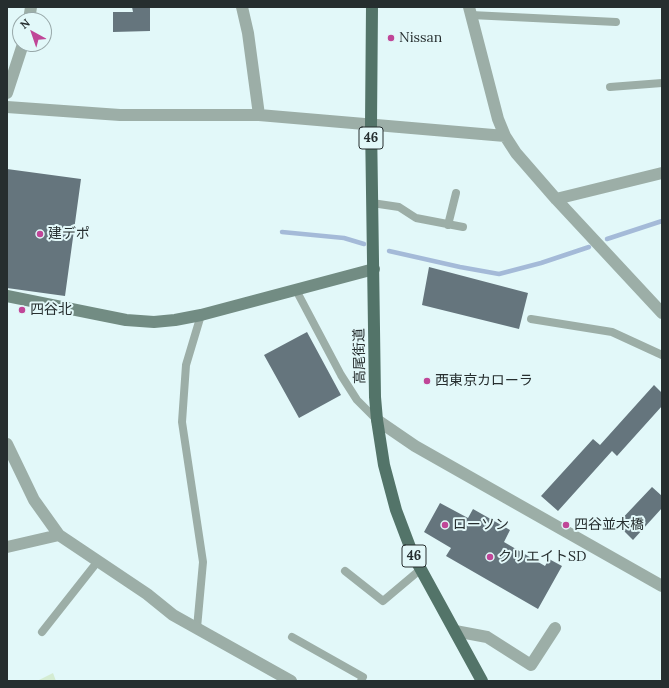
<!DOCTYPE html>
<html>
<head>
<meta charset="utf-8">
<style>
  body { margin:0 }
  #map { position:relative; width:669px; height:688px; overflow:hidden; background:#e2f8f9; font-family:Lora,serif }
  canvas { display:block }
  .frame { position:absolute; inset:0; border:8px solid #262e2f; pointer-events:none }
  .north { position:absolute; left:12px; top:12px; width:40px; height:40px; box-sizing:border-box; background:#e2f8f9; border:1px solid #97a7a8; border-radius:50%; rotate:320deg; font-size:11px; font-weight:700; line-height:16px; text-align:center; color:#262e2f }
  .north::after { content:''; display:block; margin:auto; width:14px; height:18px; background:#c04698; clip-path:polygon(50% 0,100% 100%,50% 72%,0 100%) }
</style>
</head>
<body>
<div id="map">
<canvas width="669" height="688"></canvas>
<div class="frame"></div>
<div class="north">N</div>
</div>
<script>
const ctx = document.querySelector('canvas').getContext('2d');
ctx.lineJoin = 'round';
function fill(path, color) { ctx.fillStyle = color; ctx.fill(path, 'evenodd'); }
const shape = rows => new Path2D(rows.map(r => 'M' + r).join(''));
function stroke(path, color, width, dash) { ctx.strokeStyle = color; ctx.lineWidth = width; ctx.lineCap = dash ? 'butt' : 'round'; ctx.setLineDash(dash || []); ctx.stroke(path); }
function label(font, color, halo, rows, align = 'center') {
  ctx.font = font + ' Lora,"Noto Sans JP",serif'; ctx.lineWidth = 4; ctx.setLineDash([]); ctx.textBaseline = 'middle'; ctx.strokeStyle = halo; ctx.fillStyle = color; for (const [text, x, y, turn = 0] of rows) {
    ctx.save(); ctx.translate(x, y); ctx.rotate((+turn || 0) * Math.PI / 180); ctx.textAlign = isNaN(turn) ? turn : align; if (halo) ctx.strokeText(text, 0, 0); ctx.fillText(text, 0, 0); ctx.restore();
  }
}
const green = shape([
  [53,673,56,681,37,681]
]);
const stream = shape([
  [282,232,344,238,364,244],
  [607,239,662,221],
  [389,251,460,267,499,274,541,263,589,247]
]);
const building = shape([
  [132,7,150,7,150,31,113,32,113,12,133,12],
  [7,169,81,179,65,296,7,288],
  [429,267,528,293,519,329,422,305],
  [307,332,341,395,299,418,264,355],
  [654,385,662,393,662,406,617,456,612,451,558,511,541,496,593,439,600,445],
  [652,487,662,496,662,508,633,540,617,524],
  [440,503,468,518,473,509,510,530,504,542,545,566,549,559,562,566,538,609,446,556,451,548,424,532]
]);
const lane = shape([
  [471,15,616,22],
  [610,87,662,83],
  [372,203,399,207,416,218,463,227],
  [448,225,456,193],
  [296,290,341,375,357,400,377,420],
  [531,319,612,332,662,355],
  [345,571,383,601,421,569],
  [197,628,203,562,182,422,186,365,201,315],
  [42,632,98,561],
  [292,637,363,677,361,681]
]);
const street = shape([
  [242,7,248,33,259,115],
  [469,7,498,119,505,136,516,153,556,199,662,313],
  [29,20,31,7],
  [7,93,23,44],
  [7,107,120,115,259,115,505,136],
  [556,199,662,173],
  [377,420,415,446,662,586],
  [7,444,34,500,59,535,147,594,173,615,291,681],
  [7,547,59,535],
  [455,631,487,637,531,665,555,628]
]);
const secondary = shape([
  [7,296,96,314,126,320,154,322,175,320,201,315,374,269]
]);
const primary = shape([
  [372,7,371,124,375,397,377,420,384,465,396,510,413,555,482,681]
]);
const markers = [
  [391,38,4,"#c04698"],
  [40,234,4,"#c04698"],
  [22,310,4,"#c04698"],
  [427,381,4,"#c04698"],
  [445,525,4,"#c04698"],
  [566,525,4,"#c04698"],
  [490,557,4,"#c04698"]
];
const shields = [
  [371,138,24],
  [414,556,24]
];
const shieldNames = [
  ["46",371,138],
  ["46",414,556]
];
const poiNames = [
  ["Nissan",399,38],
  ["建デポ",48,234],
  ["四谷北",30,310],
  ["西東京カローラ",435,381],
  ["ローソン",453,525],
  ["四谷並木橋",574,525],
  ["クリエイトSD",498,557]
];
const streetNames = [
  ["高尾街道",360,356,-91]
];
fill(green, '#d4ecd2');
stroke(stream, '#a4bad8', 4.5);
fill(building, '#65757d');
stroke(lane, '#9caea7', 8);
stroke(street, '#9caea7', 12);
stroke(secondary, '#728c83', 12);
stroke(primary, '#537469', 12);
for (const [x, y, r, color] of markers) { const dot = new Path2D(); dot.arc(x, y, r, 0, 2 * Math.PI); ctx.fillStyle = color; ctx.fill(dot); stroke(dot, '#e2f8f9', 1.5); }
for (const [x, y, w] of shields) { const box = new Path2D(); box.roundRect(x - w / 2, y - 11, w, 22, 3); ctx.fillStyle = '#e2f8f9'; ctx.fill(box); stroke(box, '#262e2f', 1); }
label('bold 13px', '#262e2f', null, shieldNames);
label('14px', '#262e2f', '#e2f8f9', poiNames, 'left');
label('14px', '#262e2f', '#e2f8f9', streetNames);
</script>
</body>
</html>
